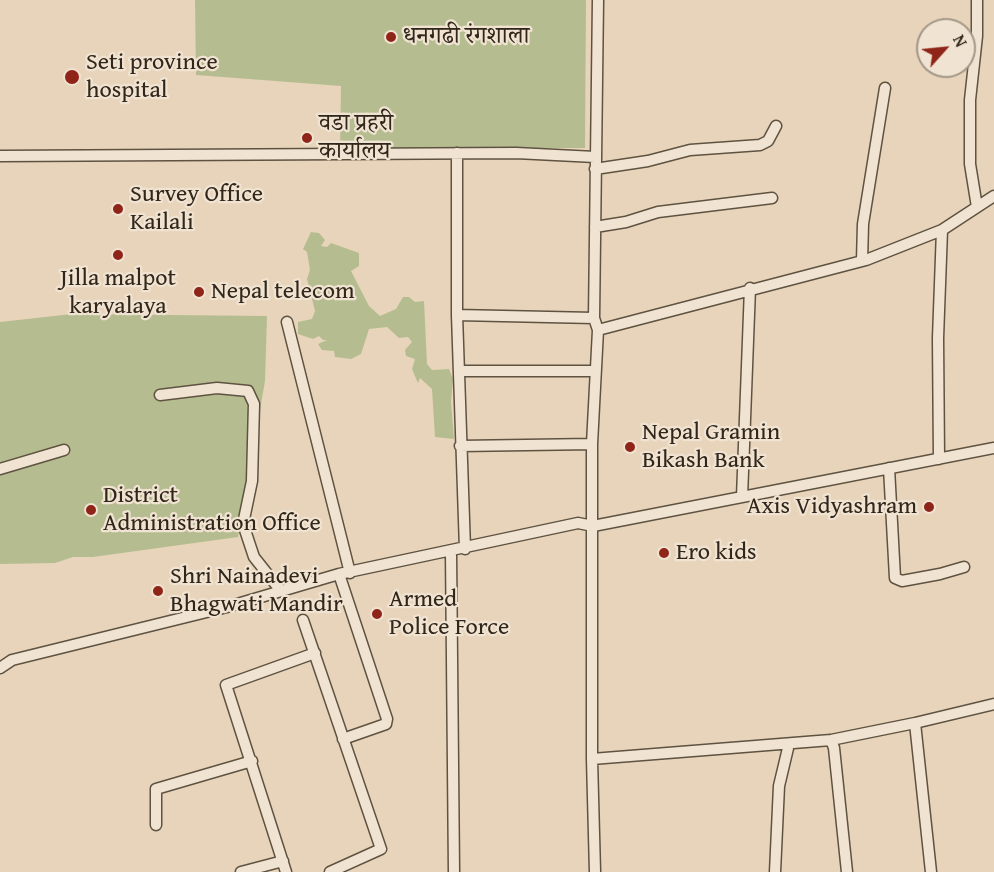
<!DOCTYPE html>
<html>
<head>
<meta charset="utf-8">
<style>
  body { margin:0 }
  #map { position:relative; width:994px; height:872px; overflow:hidden; background:#e8d4ba; font-family:"Gentium Book Plus",serif }
  canvas { display:block }
  .north { position:absolute; left:916px; top:18px; width:60px; height:60px; box-sizing:border-box; background:#f0e3d2; border:2px solid #a39788; border-radius:50%; rotate:63deg; font-size:16px; font-weight:700; line-height:24px; text-align:center; color:#302619 }
  .north::after { content:''; display:block; margin:auto; width:21px; height:27px; background:#8f2418; clip-path:polygon(50% 0,100% 100%,50% 72%,0 100%) }
</style>
</head>
<body>
<div id="map">
<canvas width="994" height="872"></canvas>
<div class="north">N</div>
</div>
<script>
const ctx = document.querySelector('canvas').getContext('2d');
ctx.lineJoin = 'round';
function fill(path, color) { ctx.fillStyle = color; ctx.fill(path, 'evenodd'); }
const shape = rows => new Path2D(rows.map(r => 'M' + r).join(''));
function stroke(path, color, width, dash) { ctx.strokeStyle = color; ctx.lineWidth = width; ctx.lineCap = dash ? 'butt' : 'round'; ctx.setLineDash(dash || []); ctx.stroke(path); }
function label(font, color, halo, rows, align = 'center') {
  ctx.font = font + ' "Gentium Book Plus","Noto Serif Devanagari",serif'; ctx.lineWidth = 4.5; ctx.setLineDash([]); ctx.textBaseline = 'middle'; ctx.strokeStyle = halo; ctx.fillStyle = color; for (const [text, x, y, turn = 0] of rows) {
    ctx.save(); ctx.translate(x, y); ctx.rotate((+turn || 0) * Math.PI / 180); ctx.textAlign = isNaN(turn) ? turn : align; if (halo) ctx.strokeText(text, 0, 0); ctx.fillText(text, 0, 0); ctx.restore();
  }
}
const green = shape([
  [195,0,586,0,585,148,340,148,341,86,196,75],
  [311,232,319,233,325,240,321,246,327,247,331,243,359,253,359,266,351,271,369,306,380,316,396,309,403,297,409,297,415,302,424,301,427,364,432,370,449,369,453,379,451,402,454,439,435,437,432,389,420,378,418,383,412,369,415,359,406,356,405,350,412,342,408,337,399,338,387,327,369,329,361,354,351,359,335,357,334,351,322,350,318,344,327,340,323,340,319,336,313,339,298,334,298,322,312,319,315,311,307,279,310,270,307,252,303,249],
  [72,314,267,316,265,381,238,537,93,557,73,557,55,563,0,564,0,322]
]);
const street = shape([
  [457,153,457,315,465,549],
  [0,156,516,153,595,157],
  [595,169,648,161,690,150,760,145,768,141,776,126],
  [977,207,970,164,970,100,977,36,977,0],
  [595,227,626,222,658,212,772,198],
  [862,261,863,224,885,88],
  [457,315,594,318],
  [287,322,350,573],
  [598,330,866,260,942,230,994,196],
  [460,371,594,371],
  [160,395,217,388,248,391,254,404,252,481,243,524,254,557,281,591],
  [460,446,592,444],
  [939,459,938,338,942,230],
  [889,468,895,578,902,581,940,574,964,567],
  [0,469,64,450],
  [742,497,750,288],
  [451,552,454,872],
  [339,574,387,719,386,724,343,739],
  [303,620,381,849,330,872],
  [0,668,12,660,227,607,339,574,578,523,593,526,994,448],
  [915,723,994,704],
  [831,740,834,748,847,872],
  [592,759,831,740,915,723,931,872],
  [156,825,156,789,252,761],
  [241,872,283,861],
  [286,872,226,685,315,653],
  [595,872,592,759,592,444,598,330,594,318,598,0],
  [775,872,779,786,789,744]
]);
const markers = [
  [391,37,6,"#8f2418"],
  [72,77,8,"#8f2418"],
  [307,138,6,"#8f2418"],
  [118,209,6,"#8f2418"],
  [118,255,6,"#8f2418"],
  [199,292,6,"#8f2418"],
  [630,447,6,"#8f2418"],
  [929,507,6,"#8f2418"],
  [91,510,6,"#8f2418"],
  [664,553,6,"#8f2418"],
  [158,591,6,"#8f2418"],
  [377,614,6,"#8f2418"]
];
const poiNames = [
  ["धनगढी रंगशाला",403,37],
  ["Seti province",86,63],
  ["hospital",86,91],
  ["वडा प्रहरी",319,124],
  ["कार्यालय",319,152],
  ["Survey Office",130,195],
  ["Kailali",130,223],
  ["Jilla malpot",118,279,"center"],
  ["karyalaya",118,307,"center"],
  ["Nepal telecom",211,292],
  ["Nepal Gramin",642,433],
  ["Bikash Bank",642,461],
  ["District",103,496],
  ["Administration Office",103,524],
  ["Axis Vidyashram",917,507,"right"],
  ["Ero kids",676,553],
  ["Shri Nainadevi",170,577],
  ["Bhagwati Mandir",170,605],
  ["Armed",389,600],
  ["Police Force",389,628]
];
fill(green, '#b5bd90');
stroke(street, '#5e5241', 13);
stroke(street, '#f0e3d2', 10);
for (const [x, y, r, color] of markers) { const dot = new Path2D(); dot.arc(x, y, r, 0, 2 * Math.PI); ctx.fillStyle = color; ctx.fill(dot); stroke(dot, '#f0e3d2', 2); }
label('24px', '#302619', '#f0e3d2', poiNames, 'left');
</script>
</body>
</html>
